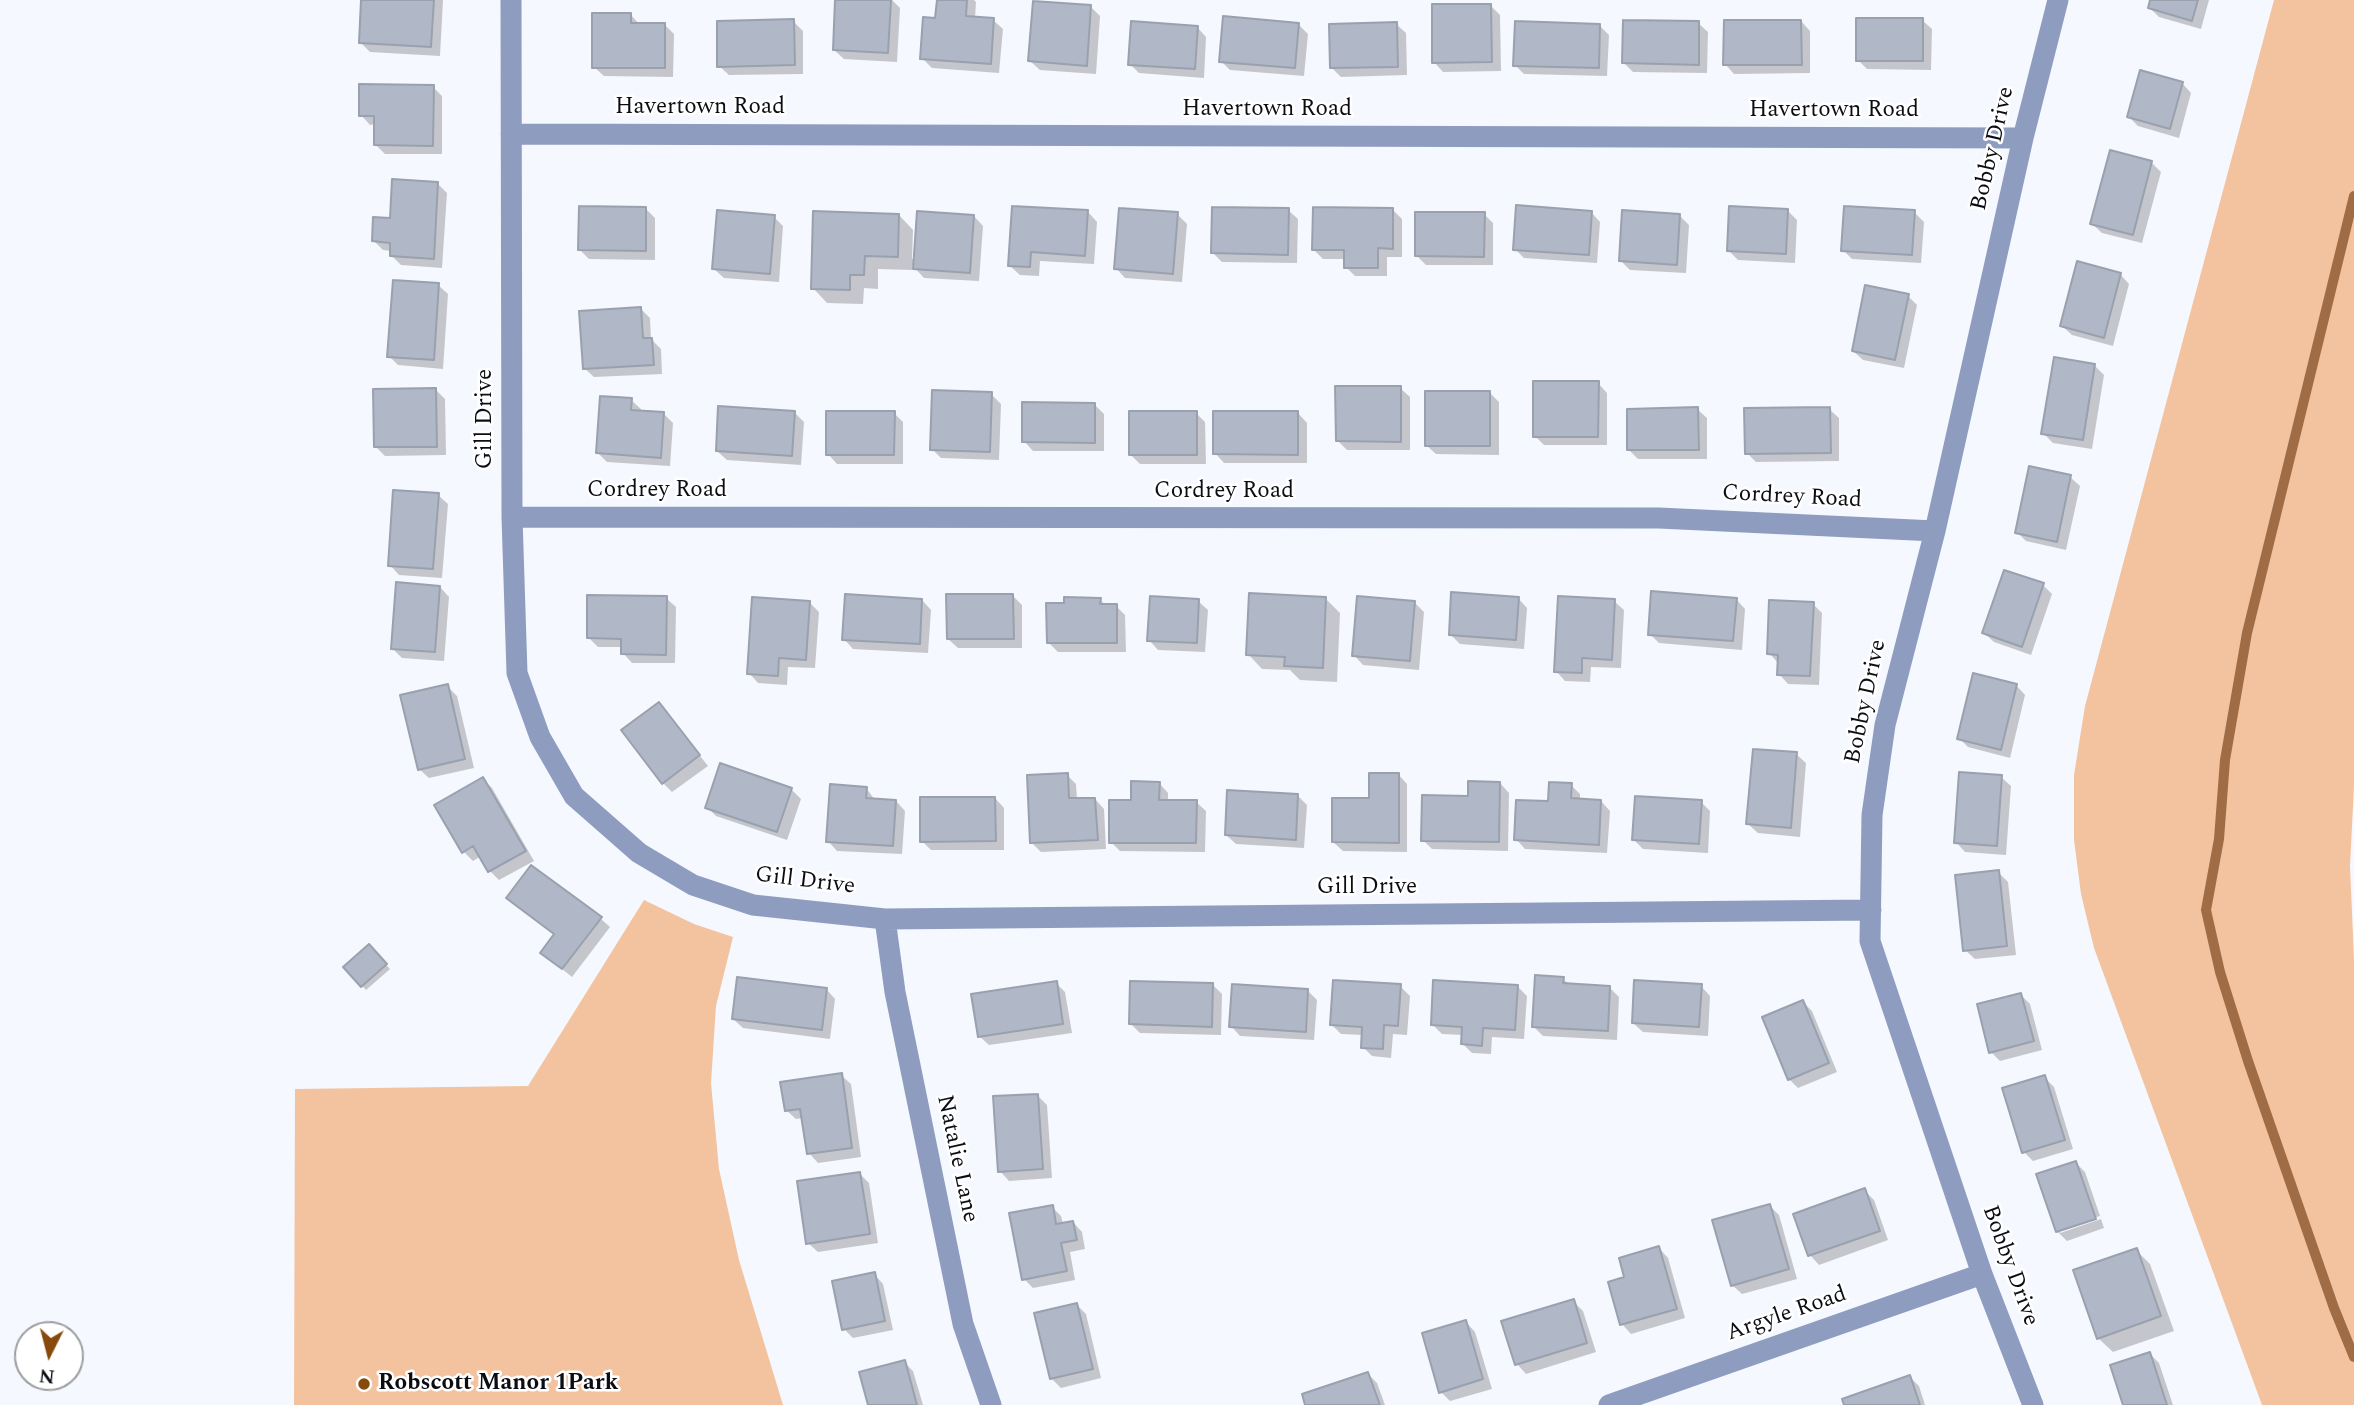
<!DOCTYPE html>
<html>
<head>
<meta charset="utf-8">
<style>
  body { margin:0 }
  #map { position:relative; width:2354px; height:1405px; overflow:hidden; background:#f5f8ff; font-family:Spectral,serif }
  canvas { display:block }
  .north { position:absolute; left:14px; top:1321px; width:70px; height:70px; box-sizing:border-box; background:#fff; border:2px solid #9d9ea0; border-radius:50%; rotate:186deg; font-size:19px; font-weight:700; line-height:28px; text-align:center; color:#0b0d12 }
  .north::after { content:''; display:block; margin:auto; width:24px; height:32px; background:#884a0c; clip-path:polygon(50% 0,100% 100%,50% 72%,0 100%) }
</style>
</head>
<body>
<div id="map">
<canvas width="2354" height="1405"></canvas>
<div class="north">N</div>
</div>
<script>
const ctx = document.querySelector('canvas').getContext('2d');
ctx.lineJoin = 'round';
function fill(path, color) { ctx.fillStyle = color; ctx.fill(path, 'evenodd'); }
const shape = rows => new Path2D(rows.map(r => 'M' + r).join(''));
function stroke(path, color, width, dash) { ctx.strokeStyle = color; ctx.lineWidth = width; ctx.lineCap = dash ? 'butt' : 'round'; ctx.setLineDash(dash || []); ctx.stroke(path); }
function label(font, color, halo, rows, align = 'center') {
  ctx.font = font + ' Spectral,serif'; ctx.lineWidth = 5; ctx.setLineDash([]); ctx.textBaseline = 'middle'; ctx.strokeStyle = halo; ctx.fillStyle = color; for (const [text, x, y, turn = 0] of rows) {
    ctx.save(); ctx.translate(x, y); ctx.rotate((+turn || 0) * Math.PI / 180); ctx.textAlign = isNaN(turn) ? turn : align; if (halo) ctx.strokeText(text, 0, 0); ctx.fillText(text, 0, 0); ctx.restore();
  }
}
const green = shape([
  [2274,0,2354,0,2354,786,2350,866,2354,959,2354,1405,2262,1405,2094,948,2081,894,2074,840,2074,775,2085,706],
  [644,900,694,924,733,937,716,1006,711,1083,719,1169,739,1260,783,1405,294,1405,295,1089,528,1086]
]);
const shadow = shape([
  [363,0,443,0,440,56,370,52,361,43],
  [836,0,892,0,900,8,897,62,844,59,834,50],
  [938,0,974,0,976,2,975,18,993,20,1003,29,999,73,932,68,922,58,937,20],
  [2152,0,2209,0,2201,29,2159,17,2150,8],
  [1491,6,1500,15,1501,71,1443,72,1434,62],
  [1091,7,1100,16,1096,74,1040,70,1030,61],
  [631,15,640,25,664,24,674,34,673,77,604,76,594,67],
  [1922,20,1932,29,1931,70,1867,69,1858,60],
  [793,21,803,31,803,74,729,75,719,66],
  [1801,21,1810,31,1810,73,1734,74,1725,64],
  [1698,23,1708,32,1707,73,1633,72,1624,63],
  [1298,24,1308,34,1304,76,1230,70,1221,61],
  [1396,24,1406,33,1407,75,1341,77,1332,68],
  [1599,25,1609,35,1607,76,1524,74,1515,65],
  [1197,27,1206,37,1204,78,1139,73,1130,64],
  [2182,83,2191,93,2179,138,2138,126,2129,117],
  [433,87,442,96,442,154,385,154,376,145,375,124,370,125,361,115],
  [2151,162,2161,172,2142,243,2102,233,2092,224],
  [438,184,447,193,442,268,401,265,391,255,391,251,383,250,374,241,391,220],
  [646,209,655,218,655,260,589,259,580,250],
  [1288,210,1298,219,1297,263,1222,262,1213,253],
  [1393,210,1402,219,1402,257,1387,257,1387,276,1355,276,1346,267,1346,259,1323,259,1314,250],
  [1788,211,1797,220,1795,263,1738,260,1728,250],
  [1088,212,1097,222,1094,264,1040,261,1039,276,1020,275,1010,266],
  [1591,212,1600,222,1597,263,1524,258,1515,249],
  [1914,212,1924,222,1921,263,1852,259,1843,250],
  [1177,214,1187,224,1182,282,1125,278,1116,268],
  [1484,214,1493,223,1493,265,1426,265,1417,256],
  [899,215,913,230,912,259,915,259,974,216,983,226,979,281,924,278,912,265,912,270,878,269,878,289,864,288,863,304,827,303,813,288],
  [1680,216,1689,225,1686,273,1630,270,1620,260],
  [774,217,783,226,779,282,724,278,714,269],
  [2120,274,2129,284,2113,346,2072,335,2062,326],
  [438,285,448,294,443,369,398,365,389,356],
  [1908,296,1917,305,1904,368,1863,360,1853,351],
  [641,309,650,318,651,339,661,349,662,374,594,377,584,368],
  [2094,365,2104,375,2092,449,2053,443,2043,433],
  [1598,383,1607,393,1607,445,1544,445,1535,436],
  [1400,388,1410,397,1410,450,1347,450,1337,440],
  [436,390,445,399,446,455,385,456,376,447],
  [1489,392,1499,402,1499,455,1436,454,1426,445],
  [991,394,1001,404,999,460,941,458,932,449],
  [631,400,641,409,640,412,663,413,673,423,670,466,607,462,598,453],
  [1095,405,1104,414,1104,451,1033,451,1024,441],
  [1697,409,1707,418,1707,459,1638,459,1629,450],
  [1829,409,1839,418,1839,461,1756,462,1747,453],
  [794,412,804,422,801,465,727,460,717,451],
  [894,413,903,422,903,464,837,464,828,454],
  [1196,413,1205,422,1206,464,1140,464,1130,454],
  [1298,413,1307,423,1307,463,1224,463,1215,453],
  [2070,477,2080,486,2066,550,2026,541,2017,532],
  [438,495,448,504,442,578,399,575,390,565],
  [2043,585,2052,594,2031,655,1994,642,1984,633],
  [440,587,449,597,444,661,402,658,393,649],
  [1012,595,1022,605,1022,648,958,648,948,639],
  [666,598,676,607,675,663,632,663,623,653,623,647,598,647,589,638],
  [1518,598,1527,608,1524,649,1460,644,1450,634],
  [1100,599,1106,606,1116,606,1125,615,1126,652,1058,652,1049,643],
  [1326,599,1340,613,1337,682,1300,680,1290,670,1262,669,1248,654],
  [1736,599,1745,609,1742,650,1659,643,1650,634],
  [922,600,931,610,928,653,853,649,844,639],
  [1198,601,1208,610,1205,652,1158,650,1149,640],
  [1614,601,1624,610,1621,668,1591,667,1590,682,1565,681,1556,671],
  [809,602,819,612,815,668,788,667,787,685,758,683,749,673],
  [1414,602,1424,612,1419,670,1363,665,1354,655],
  [1813,604,1822,613,1819,685,1788,684,1779,674,1779,664,1769,653],
  [2016,685,2025,695,2010,758,1968,747,1959,738],
  [447,686,457,696,474,768,429,778,419,769],
  [659,704,708,766,672,792,663,783],
  [1796,754,1806,763,1800,837,1758,833,1748,824],
  [721,766,792,790,801,799,787,840,716,816,707,807],
  [1398,774,1407,784,1407,852,1343,851,1333,842],
  [1067,775,1076,784,1077,800,1095,799,1104,809,1106,849,1041,852,1032,843],
  [2001,777,2011,786,2006,855,1965,852,1956,842],
  [483,779,492,788,534,861,499,880,490,871,481,856,473,861,463,851],
  [1159,783,1168,793,1168,802,1196,802,1206,811,1205,852,1120,851,1111,842,1132,801],
  [1500,783,1509,793,1508,851,1432,849,1423,840,1470,798],
  [1571,785,1580,794,1580,800,1601,801,1610,811,1607,853,1525,849,1516,839,1550,803],
  [866,788,875,800,896,801,905,811,902,854,837,851,828,841],
  [1298,796,1307,805,1304,848,1236,844,1226,835],
  [995,798,1004,808,1004,850,931,850,922,841],
  [1701,802,1710,811,1708,853,1643,849,1634,840],
  [1998,872,2008,882,2016,955,1975,959,1965,950],
  [508,898,600,918,610,927,572,977,542,953,555,935],
  [369,946,390,969,366,990,346,967],
  [1563,979,1570,985,1610,988,1619,997,1617,1040,1543,1036,1533,1026],
  [1056,983,1065,992,1072,1033,989,1045,979,1036],
  [1213,985,1222,994,1221,1035,1140,1033,1131,1024],
  [1400,986,1410,996,1407,1035,1393,1034,1391,1058,1372,1056,1363,1047,1363,1035,1341,1034,1332,1025],
  [1517,986,1527,996,1524,1039,1492,1037,1491,1054,1472,1053,1463,1044,1464,1035,1442,1034,1433,1025],
  [1701,986,1710,996,1708,1036,1643,1032,1633,1023],
  [826,989,835,999,830,1039,743,1028,733,1019],
  [1308,991,1317,1000,1314,1040,1240,1036,1231,1026],
  [2021,995,2030,1004,2042,1050,2000,1061,1991,1052],
  [1803,1002,1812,1011,1837,1072,1798,1088,1789,1079],
  [841,1075,851,1084,861,1157,818,1163,809,1153,803,1118,796,1119,786,1110],
  [2044,1077,2054,1087,2073,1149,2033,1161,2024,1152],
  [1037,1095,1047,1105,1052,1178,1009,1181,1000,1171],
  [2076,1163,2085,1172,2100,1216,2060,1229,2060,1233,2101,1219,2104,1228,2067,1241,2057,1231],
  [860,1174,869,1183,878,1243,818,1252,808,1243],
  [1864,1190,1874,1200,1888,1240,1819,1265,1810,1255],
  [1770,1206,1779,1215,1797,1279,1742,1294,1732,1285],
  [1052,1207,1061,1216,1063,1224,1073,1222,1082,1232,1085,1249,1070,1252,1075,1280,1033,1288,1024,1279],
  [1659,1248,1668,1258,1685,1318,1631,1334,1622,1324,1627,1278],
  [2136,1250,2150,1264,2174,1331,2113,1352,2098,1338],
  [874,1274,883,1284,893,1330,853,1338,844,1329],
  [1573,1301,1583,1311,1596,1352,1526,1374,1517,1364],
  [1077,1305,1086,1314,1101,1378,1061,1388,1051,1378],
  [1466,1322,1475,1332,1492,1389,1450,1401,1441,1392],
  [2150,1354,2159,1363,2173,1405,2125,1405],
  [904,1362,913,1371,923,1405,870,1405],
  [1368,1374,1377,1383,1385,1405,1307,1405],
  [1910,1377,1919,1386,1925,1405,1846,1405]
]);
const stream = shape([
  [2354,196,2247,633,2225,760,2219,839,2206,910,2220,972,2248,1061,2334,1308,2354,1357]
]);
const building = shape([
  [361,0,434,0,431,47,359,43,361,0],
  [835,0,891,0,888,53,833,50,835,0],
  [937,0,967,0,966,16,994,18,991,64,920,59,923,17,935,18,937,0],
  [2150,0,2198,0,2192,21,2148,8,2150,0],
  [1033,1,1091,5,1087,66,1028,61,1033,1],
  [1432,4,1491,4,1492,62,1432,63,1432,4],
  [592,13,631,13,631,23,665,23,665,68,592,68,592,13],
  [1223,16,1299,23,1295,68,1219,62,1223,16],
  [1856,18,1923,18,1923,61,1856,61,1856,18],
  [794,19,795,65,717,67,717,21,794,19],
  [1623,20,1699,21,1699,65,1622,63,1623,20],
  [1724,20,1801,20,1802,65,1723,65,1724,20],
  [1131,21,1198,26,1195,69,1128,65,1131,21],
  [1515,21,1600,24,1599,68,1513,66,1515,21],
  [1397,22,1398,67,1330,68,1329,24,1397,22],
  [2140,70,2183,82,2170,129,2127,117,2140,70],
  [359,84,434,85,433,146,374,145,374,116,359,116,359,84],
  [2110,150,2152,161,2133,235,2090,224,2110,150],
  [392,179,438,182,434,259,390,256,390,243,372,241,373,217,390,218,392,179],
  [1516,205,1592,211,1589,255,1513,250,1516,205],
  [579,206,646,207,646,251,578,250,579,206],
  [1012,206,1088,210,1085,256,1031,252,1030,267,1008,266,1012,206],
  [1729,206,1788,209,1786,254,1727,251,1729,206],
  [1844,206,1915,210,1912,255,1841,251,1844,206],
  [1212,207,1289,208,1288,255,1211,253,1212,207],
  [1313,207,1393,208,1393,249,1378,248,1378,268,1344,268,1344,250,1312,250,1313,207],
  [1119,208,1178,212,1173,274,1114,269,1119,208],
  [717,210,775,215,770,274,712,269,717,210],
  [1622,210,1680,214,1677,265,1619,261,1622,210],
  [813,211,899,214,898,257,865,256,864,275,850,275,850,290,811,289,813,211],
  [917,211,974,215,970,273,913,269,917,211],
  [1415,212,1485,212,1484,257,1415,256,1415,212],
  [2077,261,2121,273,2104,338,2060,326,2077,261],
  [393,280,439,283,434,360,387,357,393,280],
  [1865,285,1909,294,1895,360,1852,351,1865,285],
  [641,307,643,338,652,338,654,365,583,369,579,311,641,307],
  [2054,357,2095,364,2083,440,2041,434,2054,357],
  [1533,381,1599,381,1598,437,1533,437,1533,381],
  [1335,386,1401,386,1401,442,1336,441,1335,386],
  [436,388,437,447,374,447,373,389,436,388],
  [932,390,992,392,990,452,930,450,932,390],
  [1425,391,1490,391,1490,446,1425,446,1425,391],
  [600,396,632,398,631,410,664,412,661,458,596,453,600,396],
  [1022,402,1095,403,1095,443,1022,442,1022,402],
  [718,406,795,411,792,456,716,451,718,406],
  [1698,407,1699,450,1627,450,1627,409,1698,407],
  [1830,407,1831,453,1745,454,1744,408,1830,407],
  [826,411,895,411,894,455,826,455,826,411],
  [1129,411,1197,411,1197,455,1129,455,1129,411],
  [1213,411,1298,411,1298,455,1213,454,1213,411],
  [2029,466,2071,475,2057,542,2015,533,2029,466],
  [393,490,439,493,433,569,388,566,393,490],
  [2004,570,2044,583,2022,647,1982,633,2004,570],
  [396,582,440,586,435,652,391,649,396,582],
  [1651,591,1737,598,1733,641,1648,635,1651,591],
  [1451,592,1519,597,1516,640,1449,635,1451,592],
  [1249,593,1326,597,1323,668,1284,666,1285,657,1246,655,1249,593],
  [845,594,922,599,920,644,842,640,845,594],
  [946,594,1013,594,1014,639,947,639,946,594],
  [587,595,667,596,666,655,621,654,621,639,587,638,587,595],
  [1150,596,1199,599,1197,643,1147,641,1150,596],
  [1357,596,1415,601,1410,661,1352,656,1357,596],
  [1558,596,1615,599,1612,660,1582,658,1582,673,1554,672,1558,596],
  [752,597,810,601,806,660,779,658,778,676,747,674,752,597],
  [1064,597,1101,598,1100,604,1117,604,1117,643,1047,643,1046,603,1064,603,1064,597],
  [1769,600,1814,602,1810,676,1777,675,1778,655,1767,654,1769,600],
  [1973,673,2017,684,2001,750,1957,739,1973,673],
  [448,684,465,759,418,770,400,695,448,684],
  [659,702,700,755,662,784,621,730,659,702],
  [1753,749,1797,752,1791,828,1746,824,1753,749],
  [720,763,792,788,777,832,705,808,720,763],
  [1959,772,2002,775,1997,846,1954,843,1959,772],
  [1068,773,1069,798,1095,798,1098,840,1030,843,1027,775,1068,773],
  [1369,773,1399,773,1399,843,1332,842,1332,798,1369,798,1369,773],
  [483,777,526,851,488,872,473,846,462,853,434,805,483,777],
  [1131,781,1160,782,1159,800,1197,800,1196,843,1109,843,1109,800,1131,800,1131,781],
  [1468,781,1500,782,1499,842,1421,841,1422,795,1468,796,1468,781],
  [1549,782,1572,783,1571,798,1601,800,1599,845,1514,840,1516,800,1548,801,1549,782],
  [830,784,867,787,866,798,896,800,893,846,826,842,830,784],
  [1227,790,1298,794,1296,840,1225,835,1227,790],
  [1635,796,1702,800,1699,844,1632,840,1635,796],
  [920,797,995,797,996,841,920,842,920,797],
  [531,865,602,917,562,969,540,953,554,934,506,898,531,865],
  [1999,870,2007,946,1963,951,1955,875,1999,870],
  [369,944,387,964,361,987,343,967,369,944],
  [1535,975,1564,977,1563,983,1610,986,1608,1031,1532,1027,1535,975],
  [737,977,827,988,822,1030,732,1019,737,977],
  [1333,980,1401,984,1398,1026,1384,1025,1383,1049,1361,1048,1362,1027,1330,1025,1333,980],
  [1433,980,1518,985,1515,1030,1483,1028,1482,1046,1461,1044,1462,1027,1431,1025,1433,980],
  [1634,980,1702,984,1699,1027,1632,1023,1634,980],
  [1057,981,1063,1024,978,1037,971,994,1057,981],
  [1130,981,1213,983,1212,1027,1129,1024,1130,981],
  [1232,984,1308,989,1306,1032,1229,1027,1232,984],
  [2021,993,2034,1041,1989,1053,1977,1004,2021,993],
  [1803,1000,1829,1063,1788,1080,1762,1017,1803,1000],
  [842,1073,852,1148,807,1154,800,1109,785,1111,780,1082,842,1073],
  [2045,1075,2065,1140,2022,1153,2002,1088,2045,1075],
  [1038,1094,1043,1169,998,1172,993,1096,1038,1094],
  [2076,1161,2096,1219,2056,1232,2036,1174,2076,1161],
  [860,1172,870,1234,806,1244,797,1181,860,1172],
  [1865,1188,1880,1231,1808,1256,1793,1214,1865,1188],
  [1770,1204,1789,1269,1731,1286,1712,1220,1770,1204],
  [1053,1205,1056,1224,1073,1221,1077,1240,1061,1243,1067,1271,1022,1280,1009,1213,1053,1205],
  [1659,1246,1677,1309,1620,1325,1608,1282,1624,1277,1619,1258,1659,1246],
  [2137,1248,2161,1316,2097,1339,2073,1270,2137,1248],
  [875,1272,885,1321,842,1330,832,1281,875,1272],
  [1574,1299,1587,1343,1515,1365,1501,1321,1574,1299],
  [1077,1303,1093,1369,1050,1379,1034,1313,1077,1303],
  [1466,1320,1483,1379,1439,1393,1422,1333,1466,1320],
  [2150,1352,2167,1405,2123,1405,2110,1365,2150,1352],
  [905,1360,917,1405,868,1405,859,1372,905,1360],
  [1368,1372,1380,1405,1305,1405,1302,1394,1368,1372],
  [1910,1375,1920,1405,1844,1405,1842,1399,1910,1375]
]);
const minor = shape([
  [511,0,512,517,517,673,540,737,574,796,639,853,693,885,753,905,885,919,1871,910],
  [511,134,2023,138],
  [512,517,1659,518,1935,531],
  [885,919,895,992,963,1324,991,1405],
  [1609,1405,1982,1274],
  [2033,1405,1982,1274,1870,941,1872,815,1885,725,1935,531,2023,138,2058,0]
]);
const markers = [
  [364,1384,7,"#884a0c"]
];
const streetNames = [
  ["Havertown Road",700,108],
  ["Havertown Road",1267,110],
  ["Havertown Road",1834,111],
  ["Bobby Drive",1994,149,-77],
  ["Gill Drive",486,419,-90],
  ["Cordrey Road",657,491],
  ["Cordrey Road",1224,492],
  ["Cordrey Road",1792,498,3],
  ["Bobby Drive",1867,702,-78],
  ["Gill Drive",805,882,7],
  ["Gill Drive",1367,888],
  ["Natalie Lane",956,1159,78],
  ["Bobby Drive",2009,1266,70],
  ["Argyle Road",1787,1315,-19]
];
const poiNames = [
  ["Robscott Manor 1Park",378,1384]
];
fill(green, '#f3c39f');
fill(shadow, '#0003');
stroke(stream, '#9f6c45', 10);
fill(building, '#b0b7c6');
stroke(building, '#99a0ae', 2);
stroke(minor, '#8e9dbf', 21);
for (const [x, y, r, color] of markers) { const dot = new Path2D(); dot.arc(x, y, r, 0, 2 * Math.PI); ctx.fillStyle = color; ctx.fill(dot); stroke(dot, '#fff', 2.5); }
label('23px', '#0b0d12', '#fff', streetNames);
label('bold 23px', '#0b0d12', '#fff', poiNames, 'left');
</script>
</body>
</html>
